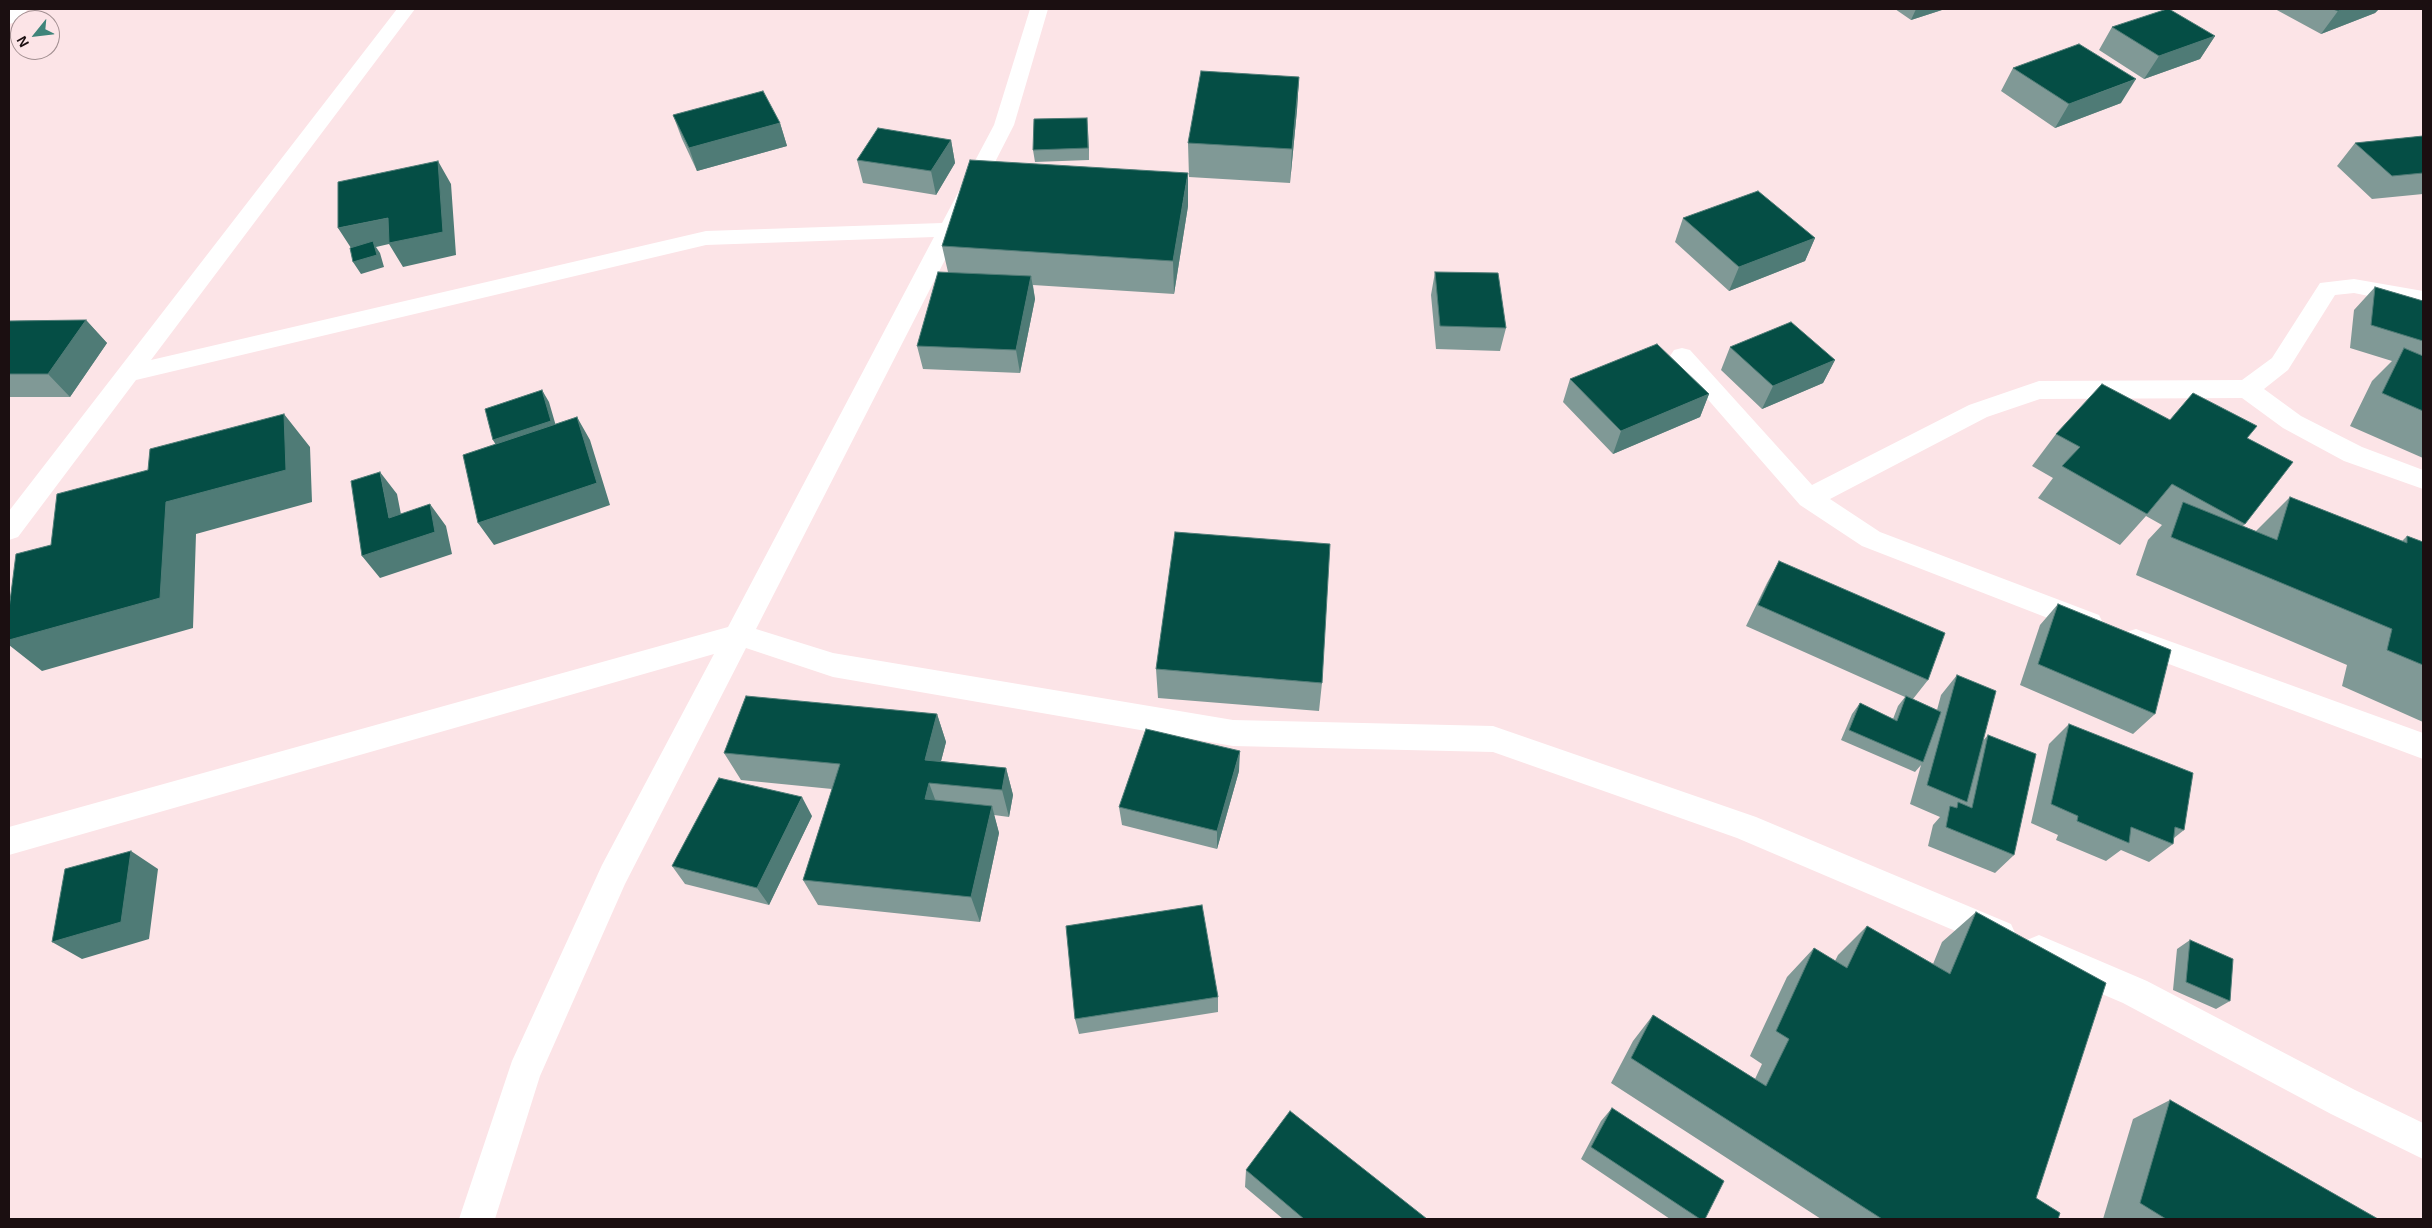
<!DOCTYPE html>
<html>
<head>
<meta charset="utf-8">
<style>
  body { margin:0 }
  #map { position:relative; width:2432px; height:1228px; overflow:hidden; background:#fce4e7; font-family:Helvetica,sans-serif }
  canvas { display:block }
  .frame { position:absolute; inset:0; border:10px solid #1b0f11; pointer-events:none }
  .north { position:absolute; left:10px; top:10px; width:50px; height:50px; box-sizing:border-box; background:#fce4e7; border:1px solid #a28f91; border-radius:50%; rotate:241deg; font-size:14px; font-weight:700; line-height:20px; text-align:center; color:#1b0f11 }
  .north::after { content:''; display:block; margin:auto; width:18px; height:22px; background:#3f847a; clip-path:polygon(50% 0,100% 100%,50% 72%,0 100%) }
</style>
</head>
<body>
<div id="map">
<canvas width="2432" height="1228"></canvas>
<div class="frame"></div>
<div class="north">N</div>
</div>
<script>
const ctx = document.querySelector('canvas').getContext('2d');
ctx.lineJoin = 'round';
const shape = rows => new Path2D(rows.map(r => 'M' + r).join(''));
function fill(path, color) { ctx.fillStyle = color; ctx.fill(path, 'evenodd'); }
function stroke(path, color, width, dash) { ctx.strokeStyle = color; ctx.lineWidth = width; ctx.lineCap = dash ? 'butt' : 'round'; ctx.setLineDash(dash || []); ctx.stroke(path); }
const street = shape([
  [9,9,28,9,16,22,9,24,9,9],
  [397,9,415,9,151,360,706,231,942,223,994,125,1030,9,1048,9,1014,125,756,629,833,653,1233,720,1493,726,1756,817,2011,924,2016,935,2011,946,2000,950,1737,838,1493,752,1233,746,833,677,746,648,625,884,540,1076,495,1219,459,1219,512,1061,602,865,714,654,9,855,9,827,728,627,934,237,706,245,136,380,18,537,9,540,9,511,397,9],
  [2354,279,2423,291,2423,307,2354,293,2335,295,2288,370,2264,389,2301,416,2362,447,2423,470,2423,489,2344,461,2283,428,2242,398,2040,399,1987,417,1830,499,1880,532,2099,615,2103,623,2099,631,2089,634,1862,546,1800,505,1670,356,1674,350,1682,348,1690,350,1812,485,1969,405,2039,381,2242,380,2272,358,2320,283,2354,279],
  [2136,629,2423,733,2423,759,2126,648,2122,640,2126,632,2136,629],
  [2039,935,2147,981,2355,1090,2423,1123,2423,1159,2331,1114,2123,1003,2027,962,2023,951,2027,940,2039,935]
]);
const wall = shape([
  [1895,9,1945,9,1911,20],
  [2275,9,2379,9,2375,13,2321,34],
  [2112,27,2215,36,2200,59,2144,79,2099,50],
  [2013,68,2121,103,2055,128,2001,91],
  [1299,77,1297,110,1290,183,1189,177,1188,143],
  [673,115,780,123,787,146,697,171,682,139],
  [1088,130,1089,160,1035,162,1033,150],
  [2423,136,2423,194,2372,199,2337,166,2355,143],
  [951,140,955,163,936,195,863,183,857,160],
  [1188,206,1174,294,1033,285,1035,299,1020,373,923,369,917,346,948,272,942,246],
  [1683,218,1815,238,1805,261,1729,291,1675,242],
  [1435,272,1506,328,1500,351,1436,349,1431,295],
  [2375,287,2423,301,2423,458,2350,426,2372,381,2392,361,2350,348,2354,310],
  [86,320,107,343,70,397,9,397,9,321],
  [1730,347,1835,360,1823,383,1762,409,1721,370],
  [1570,379,1709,394,1700,417,1613,454,1563,402],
  [2170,420,2247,438,2245,524,2243,526,2256,531,2290,497,2402,541,2407,536,2423,542,2423,722,2342,686,2347,665,2136,575,2148,540,2162,525,2146,516,2120,545,2038,498,2053,478,2032,466,2056,434],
  [1779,561,1928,680,1913,699,1937,710,1941,695,1957,675,1982,742,1988,735,2014,855,1995,873,1928,846,1933,825,1940,817,1910,804,1921,765,1915,772,1841,740,1852,714,1860,703,1893,719,1898,706,1905,697,1746,626,1767,583],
  [2058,604,2155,714,2133,734,2020,685,2040,625],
  [1156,669,1322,683,1319,711,1158,698],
  [937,714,946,742,941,761,1006,768,1013,795,1009,817,994,815,999,833,980,922,818,905,803,880,832,789,741,780,724,753],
  [2069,724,2184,830,2174,838,2173,844,2149,862,2121,850,2106,861,2056,840,2058,835,2031,823,2049,744],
  [1239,771,1217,849,1122,825,1119,807],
  [812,816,769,905,685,884,672,866],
  [1976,912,2036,1198,2058,1219,1821,1219,1611,1083,1633,1041,1653,1015,1755,1079,1762,1064,1750,1056,1787,977,1814,948,1835,961,1838,955,1867,926,1933,964,1942,942],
  [2190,940,2230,1001,2216,1009,2173,990,2177,949],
  [1218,997,1218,1012,1079,1034,1075,1019],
  [2170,1100,2378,1219,2103,1219,2133,1119],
  [1612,1108,1705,1219,1670,1219,1581,1159,1601,1121],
  [1246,1170,1427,1219,1283,1219,1245,1187]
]);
const shadedWall = shape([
  [1916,9,1945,9,1911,20],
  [2344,9,2379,9,2375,13,2321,34,2338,11],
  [2215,36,2200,59,2144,79,2159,56],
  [1299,77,1297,110,1290,183,1292,149],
  [2136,79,2121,103,2055,128,2069,104],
  [1087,118,1088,130,1089,160,1088,148],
  [780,123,787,146,697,171,689,148],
  [951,140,955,163,936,195,931,171],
  [438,161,451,184,456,255,403,267,389,244,376,247,380,253,384,267,361,274,353,262,353,251,338,228,388,218],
  [1188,173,1188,206,1174,294,1173,261],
  [1815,238,1805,261,1729,291,1739,267],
  [1031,276,1035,299,1020,373,1016,350],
  [86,320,107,343,70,397,48,374],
  [1835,360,1823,383,1762,409,1773,386],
  [542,390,549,402,558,433,500,452,493,440],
  [1709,394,1700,417,1613,454,1621,431],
  [284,414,310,447,312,502,196,534,193,628,42,671,9,645,9,640,166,502],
  [577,417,590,440,610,505,494,545,478,523],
  [380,472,397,494,406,540,389,518],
  [430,504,446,526,452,554,380,578,362,556],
  [937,714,946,742,935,784,925,760],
  [1240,751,1239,771,1217,849,1217,831],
  [1006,768,1013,795,1009,817,1002,790],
  [929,783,939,810,925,799],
  [802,797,812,816,769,905,757,888],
  [992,806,999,833,980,922,971,897],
  [131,851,158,869,149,939,82,959,52,942]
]);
const building = shape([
  [2167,9,2169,9,2215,36,2159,56,2112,27,2167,9],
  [2333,9,2344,9,2338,11,2333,9],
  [2079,44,2136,79,2069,104,2013,68,2079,44],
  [1201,71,1299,77,1292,149,1188,143,1201,71],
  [763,91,780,123,689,148,673,115,763,91],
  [1087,118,1088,148,1033,150,1034,119,1087,118],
  [878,128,951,140,931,171,857,160,878,128],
  [2423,136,2423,173,2392,176,2355,143,2423,136],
  [970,160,1188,173,1173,261,942,246,970,160],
  [438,161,443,232,389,243,388,218,338,228,338,182,438,161],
  [1758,191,1815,238,1739,267,1683,218,1758,191],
  [373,241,377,255,353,262,350,248,373,241],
  [938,272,1031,276,1016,350,917,346,938,272],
  [1435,272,1498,273,1506,328,1440,326,1435,272],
  [2375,287,2423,301,2423,341,2371,325,2375,287],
  [86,320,48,374,9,374,9,321,86,320],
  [1791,322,1835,360,1773,386,1730,347,1791,322],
  [1657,344,1709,394,1621,431,1570,379,1657,344],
  [2404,348,2423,356,2423,411,2382,393,2404,348],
  [2102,384,2170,420,2193,393,2257,426,2247,438,2293,462,2245,524,2172,484,2147,514,2062,466,2080,447,2056,434,2102,384],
  [542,390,551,421,493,440,485,409,542,390],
  [284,414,286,470,166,502,160,598,9,640,9,609,16,554,51,545,57,494,148,470,150,449,284,414],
  [577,417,597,483,478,523,463,455,577,417],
  [380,472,389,518,430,504,435,532,362,556,351,481,380,472],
  [2290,497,2407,543,2407,536,2423,542,2423,665,2387,650,2392,629,2171,537,2183,502,2277,540,2290,497],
  [1175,532,1330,544,1322,683,1156,669,1175,532],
  [1779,561,1945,633,1928,680,1758,605,1779,561],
  [2058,604,2171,650,2155,714,2038,664,2058,604],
  [1957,675,1996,691,1967,802,1927,785,1957,675],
  [746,696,937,714,925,760,1006,768,1002,790,929,783,925,799,992,806,971,897,803,880,840,764,724,753,746,696],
  [1906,696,1941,712,1923,762,1849,730,1860,703,1897,721,1906,696],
  [2069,724,2193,773,2184,830,2175,827,2173,844,2131,827,2129,843,2077,821,2078,816,2051,804,2069,724],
  [1146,729,1240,751,1217,831,1119,807,1146,729],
  [1988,735,2036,754,2014,855,1946,827,1950,806,1957,808,1958,802,1972,808,1988,735],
  [719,778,802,797,757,888,672,866,719,778],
  [131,851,121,922,52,942,65,869,131,851],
  [1202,905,1218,997,1075,1019,1066,926,1202,905],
  [1976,912,2106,983,2036,1198,2060,1213,2058,1219,1882,1219,1631,1058,1653,1015,1766,1086,1789,1039,1776,1031,1814,948,1847,968,1867,926,1950,974,1976,912],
  [2190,940,2233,959,2230,1001,2186,982,2190,940],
  [2170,1100,2378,1219,2166,1219,2140,1203,2170,1100],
  [1612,1108,1724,1181,1705,1219,1700,1219,1591,1147,1612,1108],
  [1290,1111,1427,1219,1304,1219,1246,1170,1290,1111]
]);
fill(street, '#fff');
fill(wall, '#809996');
fill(shadedWall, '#4f7b76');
fill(building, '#054e45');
stroke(building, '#4f7b76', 1);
</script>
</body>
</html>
